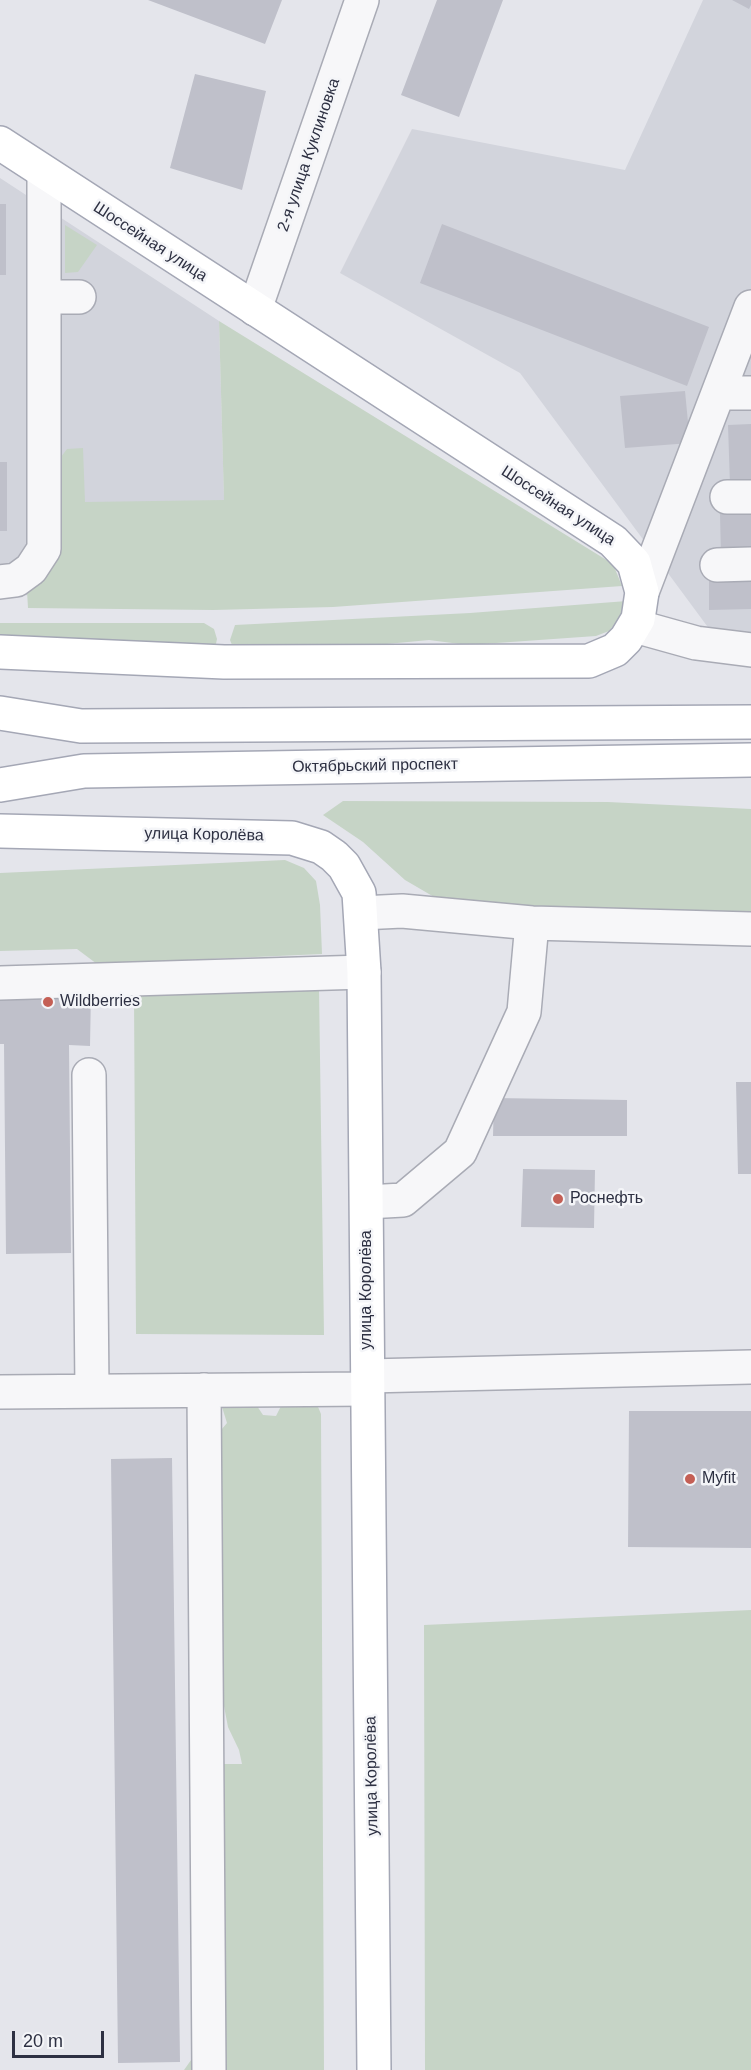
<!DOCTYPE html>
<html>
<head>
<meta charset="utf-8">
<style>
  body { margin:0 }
  #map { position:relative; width:751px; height:2070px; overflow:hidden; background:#e4e5eb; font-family:Helvetica,sans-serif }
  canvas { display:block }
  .scale { position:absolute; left:12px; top:2031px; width:92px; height:27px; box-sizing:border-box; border:3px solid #2d3042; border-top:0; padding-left:8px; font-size:18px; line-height:21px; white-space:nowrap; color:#2d3042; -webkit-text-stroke:4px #f4f5f8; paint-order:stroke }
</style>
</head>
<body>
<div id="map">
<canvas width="751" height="2070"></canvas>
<div class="scale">20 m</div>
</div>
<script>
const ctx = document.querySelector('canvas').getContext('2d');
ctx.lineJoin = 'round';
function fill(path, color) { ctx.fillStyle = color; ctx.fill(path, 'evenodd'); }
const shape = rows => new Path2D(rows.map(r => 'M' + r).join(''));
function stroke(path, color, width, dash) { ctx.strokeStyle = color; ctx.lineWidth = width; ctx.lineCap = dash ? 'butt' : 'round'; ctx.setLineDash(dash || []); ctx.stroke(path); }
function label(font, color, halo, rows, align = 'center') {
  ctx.font = font + ' Helvetica,sans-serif'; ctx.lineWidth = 5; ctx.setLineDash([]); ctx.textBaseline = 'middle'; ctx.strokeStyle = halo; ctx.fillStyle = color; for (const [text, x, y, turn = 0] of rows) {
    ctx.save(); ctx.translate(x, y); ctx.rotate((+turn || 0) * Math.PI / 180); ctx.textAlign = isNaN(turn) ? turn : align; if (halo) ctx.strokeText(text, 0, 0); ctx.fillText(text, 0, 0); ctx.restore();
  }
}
const built = shape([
  [703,0,751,0,751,633,710,630,520,373,340,273,412,129,625,170],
  [0,178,219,321,225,532,103,596,0,595]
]);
const green = shape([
  [65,225,97,245,78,272,65,273],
  [219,321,613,564,622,586,333,607,213,610,28,608,27,591,60,545,61,457,67,449,83,448,85,502,224,500],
  [627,601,620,618,609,631,596,636,468,645,429,640,313,651,234,650,230,640,235,625,470,613],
  [0,623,204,623,214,629,217,639,214,653,0,655],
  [343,801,608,802,751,809,751,917,598,916,441,901,405,880,363,842,323,815],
  [285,860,304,868,316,881,320,905,322,954,97,964,77,949,0,951,0,873],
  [319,988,324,1335,136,1334,134,996],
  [251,1397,263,1415,276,1416,283,1402,316,1402,321,1414,324,2070,184,2070,196,2053,217,1764,242,1764,239,1750,228,1727,218,1675,216,1436,227,1423,222,1407],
  [751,1610,751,2070,425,2070,424,1625]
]);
const building = shape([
  [148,0,282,0,265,44],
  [437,0,503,0,459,117,401,95],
  [732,0,751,0,751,5,749,9],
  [195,74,266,91,242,190,170,168],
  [0,204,6,204,6,275,0,275],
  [442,224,709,327,687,386,420,283],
  [685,391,690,443,625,448,620,396],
  [751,424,751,484,730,485,728,425],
  [0,462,7,462,7,531,0,531],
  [751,513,751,555,721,556,720,514],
  [751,575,751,609,709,610,709,576],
  [0,989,91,991,90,1046,69,1045,71,1253,6,1254,4,1044,0,1044],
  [736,1082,751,1082,751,1174,738,1174],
  [494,1098,627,1100,627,1136,493,1136],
  [523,1169,595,1170,594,1228,521,1227],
  [629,1411,751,1411,751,1548,628,1547],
  [172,1458,180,2062,118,2063,111,1459]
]);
const minor = shape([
  [46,297,79,297],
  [255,309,362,0],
  [719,393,751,393],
  [727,497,751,497],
  [717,565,751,564],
  [0,582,16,580,31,569,44,549,44,174],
  [642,592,751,307],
  [635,626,696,643,751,650],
  [361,913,402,911,532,923,751,929],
  [0,983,364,972],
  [89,1075,92,1391],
  [367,1202,403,1200,460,1152,524,1012,532,923],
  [368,1376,751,1367],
  [204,1390,209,2070],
  [0,1392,368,1389]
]);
const major = shape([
  [0,143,613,541,634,563,642,592,638,619,626,639,615,650,589,661,224,662,0,652],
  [0,713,81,726,751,722],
  [0,785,84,771,751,760],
  [0,831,292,838,321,847,334,856,344,866,359,893,364,972,374,2070]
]);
const markers = [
  [48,1002,6,"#c45f55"],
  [558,1199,6,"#c45f55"],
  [690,1479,6,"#c45f55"]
];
const streetNames = [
  ["2-я улица Куклиновка",309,155,-71],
  ["Шоссейная улица",150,242,33],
  ["Шоссейная улица",558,506,33],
  ["Октябрьский проспект",375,766,-1],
  ["улица Королёва",204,835,1],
  ["улица Королёва",367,1290,-90],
  ["улица Королёва",372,1776,-91]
];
const poiNames = [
  ["Wildberries",60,1002],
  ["Роснефть",570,1199],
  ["Myfit",702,1479]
];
fill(built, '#d2d4dc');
fill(green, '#c6d4c6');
fill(building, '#bfc0ca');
stroke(minor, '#a9abb5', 36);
stroke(major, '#a4a7b5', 36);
stroke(minor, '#f7f7f9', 33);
stroke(major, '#fff', 33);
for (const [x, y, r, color] of markers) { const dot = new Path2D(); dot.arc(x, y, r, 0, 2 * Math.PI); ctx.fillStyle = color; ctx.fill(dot); stroke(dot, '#f4f5f8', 2); }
label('16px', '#2d3042', '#f4f5f8', streetNames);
label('16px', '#2d3042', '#f4f5f8', poiNames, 'left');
</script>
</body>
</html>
